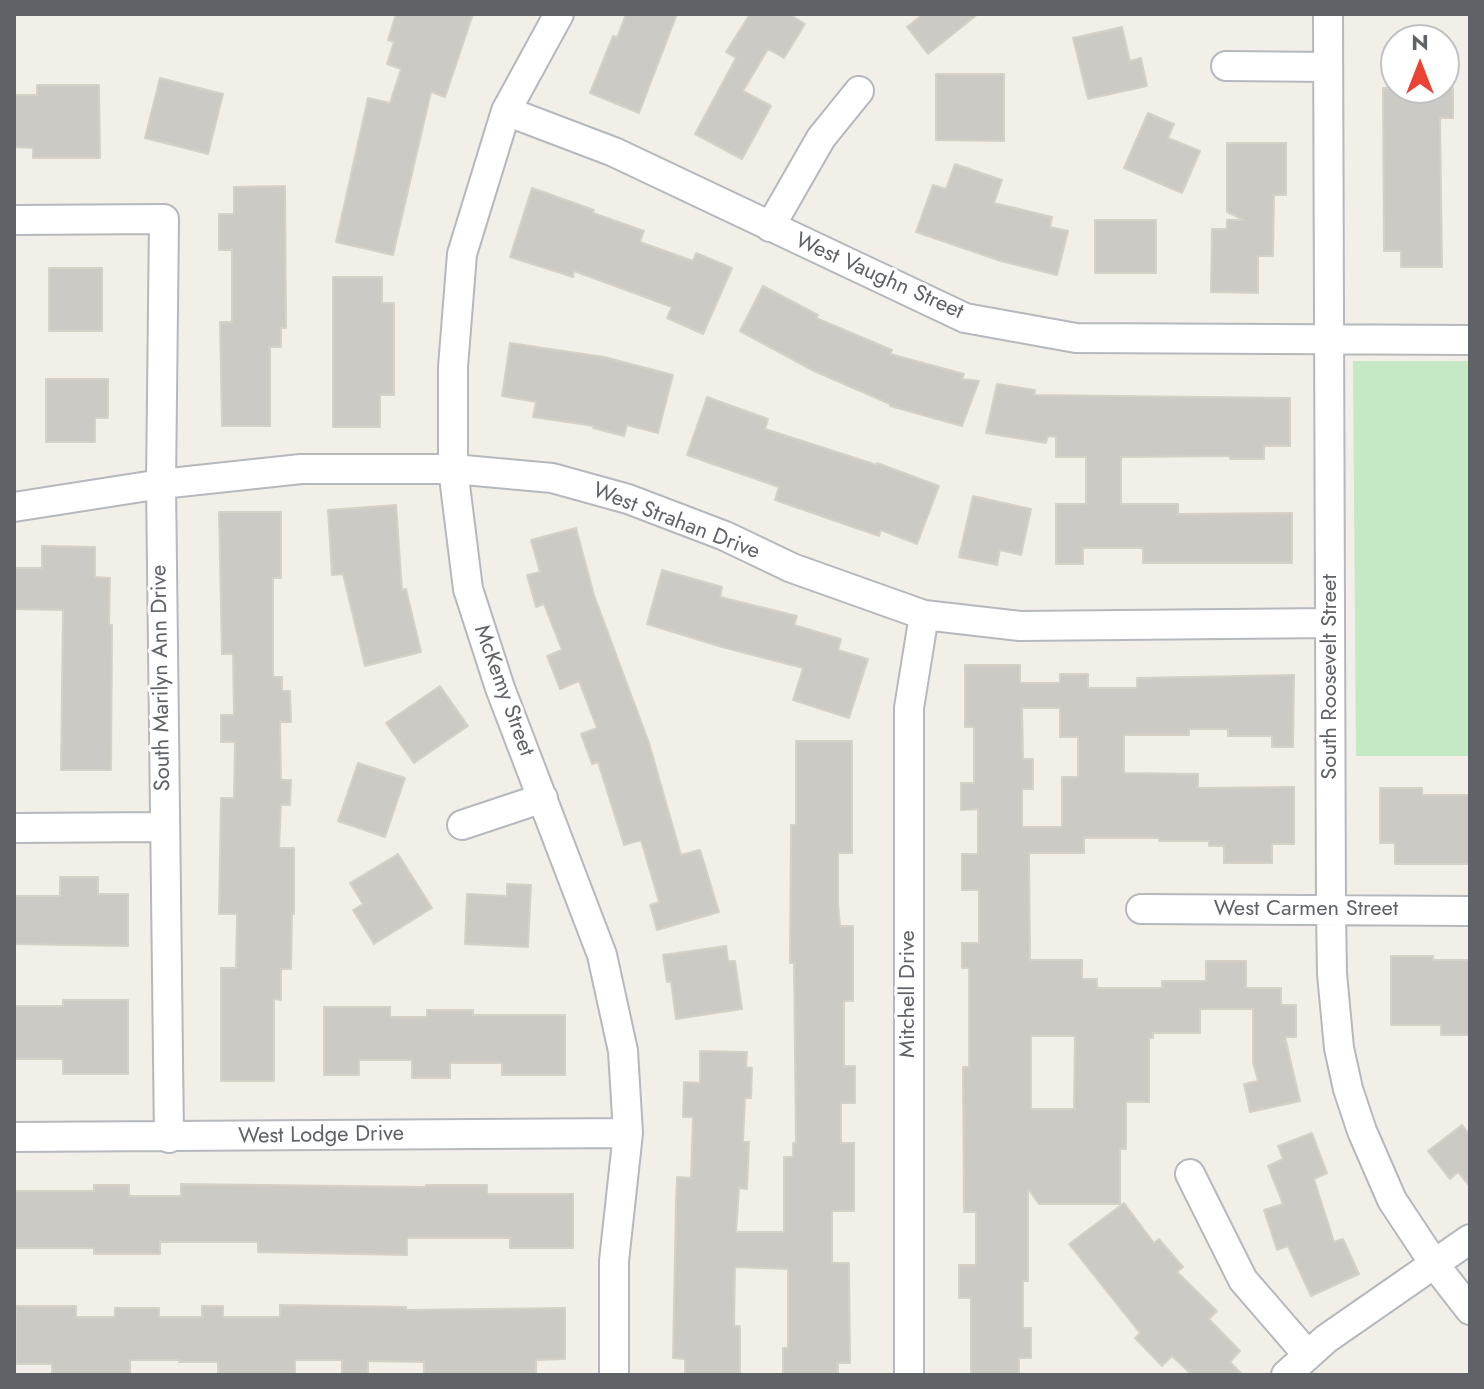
<!DOCTYPE html>
<html>
<head>
<meta charset="utf-8">
<style>
  body { margin:0 }
  #map { position:relative; width:1484px; height:1389px; overflow:hidden; background:#f1efe8; font-family:Jost,sans-serif }
  canvas { display:block }
  .frame { position:absolute; inset:0; border:16px solid #5f6368; pointer-events:none }
  .north { position:absolute; left:1380px; top:24px; width:80px; height:80px; box-sizing:border-box; background:#fff; border:2px solid #bfc1c3; border-radius:50%; rotate:0deg; font-size:22px; font-weight:700; line-height:32px; text-align:center; color:#5f6368 }
  .north::after { content:''; display:block; margin:auto; width:28px; height:36px; background:#ea4335; clip-path:polygon(50% 0,100% 100%,50% 72%,0 100%) }
</style>
</head>
<body>
<div id="map">
<canvas width="1484" height="1389"></canvas>
<div class="frame"></div>
<div class="north">N</div>
</div>
<script>
const ctx = document.querySelector('canvas').getContext('2d');
ctx.lineJoin = 'round';
function fill(path, color) { ctx.fillStyle = color; ctx.fill(path, 'evenodd'); }
const shape = rows => new Path2D(rows.map(r => 'M' + r).join(''));
function stroke(path, color, width, dash) { ctx.strokeStyle = color; ctx.lineWidth = width; ctx.lineCap = dash ? 'butt' : 'round'; ctx.setLineDash(dash || []); ctx.stroke(path); }
function label(font, color, halo, rows, align = 'center') {
  ctx.font = font + ' Jost,sans-serif'; ctx.lineWidth = 6; ctx.setLineDash([]); ctx.textBaseline = 'middle'; ctx.strokeStyle = halo; ctx.fillStyle = color; for (const [text, x, y, turn = 0] of rows) {
    ctx.save(); ctx.translate(x, y); ctx.rotate((+turn || 0) * Math.PI / 180); ctx.textAlign = isNaN(turn) ? turn : align; if (halo) ctx.strokeText(text, 0, 0); ctx.fillText(text, 0, 0); ctx.restore();
  }
}
const green = shape([
  [1353,361,1470,361,1470,756,1356,756]
]);
const building = shape([
  [396,14,473,14,445,97,431,92,393,255,336,242,368,98,390,103,401,69,387,64,394,42,388,40,396,14],
  [626,14,677,14,639,113,590,93,613,36,617,38,626,14],
  [750,14,789,14,805,24,784,58,768,49,743,91,771,106,742,159,695,134,736,58,726,52,750,14],
  [923,14,978,14,928,54,907,27,923,14],
  [1122,27,1130,61,1141,58,1147,86,1088,99,1073,38,1122,27],
  [936,74,1004,74,1004,141,936,140,936,74],
  [160,78,223,94,208,154,145,138,160,78],
  [37,85,99,85,100,158,33,158,33,148,14,147,14,95,37,95,37,85],
  [1383,88,1453,88,1453,118,1440,118,1442,267,1401,267,1401,251,1384,251,1383,88],
  [1148,113,1174,124,1168,138,1200,151,1182,193,1124,168,1148,113],
  [1227,143,1286,143,1286,195,1274,195,1273,256,1258,256,1258,293,1211,292,1212,229,1227,229,1227,220,1244,220,1227,212,1227,143],
  [955,164,1002,180,994,203,1052,217,1050,227,1068,231,1057,275,1001,261,916,232,933,185,946,189,955,164],
  [285,186,286,328,281,328,281,347,270,347,270,426,222,426,220,322,232,322,232,250,219,250,219,214,234,214,234,187,285,186],
  [532,188,594,210,593,213,644,231,640,242,693,261,696,253,732,268,703,334,667,318,672,307,574,271,573,277,510,257,532,188],
  [1095,220,1156,220,1156,273,1095,273,1095,220],
  [49,268,102,268,102,331,49,331,49,268],
  [333,277,382,277,382,303,394,303,394,395,380,395,380,427,333,427,333,277],
  [763,286,818,315,816,318,892,350,890,354,964,374,962,379,979,381,962,426,890,406,890,404,814,371,740,331,763,286],
  [510,343,604,357,673,375,658,433,627,425,624,436,593,428,594,426,533,417,536,402,502,396,510,343],
  [46,379,108,379,108,418,95,418,95,442,46,442,46,379],
  [997,384,1035,390,1034,395,1290,398,1290,446,1264,446,1264,459,1230,459,1230,456,1121,457,1121,504,1178,504,1178,514,1292,513,1292,563,1143,563,1143,548,1083,548,1083,564,1056,564,1056,504,1086,504,1086,457,1056,457,1056,437,1048,436,1046,443,986,433,997,384],
  [707,397,768,419,765,429,877,465,877,463,939,486,917,544,881,530,879,536,775,500,779,487,687,455,707,397],
  [973,496,1031,509,1021,555,1000,550,997,565,959,557,973,496],
  [396,505,402,590,406,589,421,652,365,666,343,574,332,575,328,510,396,505],
  [219,512,281,512,281,578,273,578,273,677,282,677,282,691,290,691,291,722,280,722,281,780,291,780,290,805,281,805,279,848,294,848,294,914,292,914,291,969,281,969,281,1000,274,999,274,1081,221,1081,221,968,236,968,237,914,219,914,221,798,234,798,235,742,221,742,221,715,234,715,233,654,222,654,219,512],
  [576,528,594,595,649,743,681,855,700,850,719,912,657,930,650,905,659,902,641,840,624,845,598,762,592,764,581,734,597,728,579,681,560,689,547,656,562,650,544,604,536,607,527,575,540,572,531,540,576,528],
  [42,546,95,547,95,577,110,578,109,625,112,625,111,770,61,770,63,610,14,609,14,568,42,568,42,546],
  [662,570,722,587,720,597,797,616,794,625,841,639,838,650,868,659,849,718,793,700,803,668,722,647,647,624,662,570],
  [965,665,1020,665,1020,683,1060,683,1060,674,1088,674,1088,688,1137,688,1137,678,1294,675,1293,747,1272,747,1272,736,1228,736,1228,729,1189,729,1189,735,1124,735,1124,773,1198,774,1198,788,1294,787,1294,844,1272,844,1272,863,1224,863,1224,846,1209,846,1209,841,1159,841,1159,838,1084,838,1084,853,1029,853,1030,960,1082,960,1082,979,1097,979,1097,988,1162,988,1162,981,1206,981,1206,961,1246,961,1246,988,1281,988,1281,1005,1296,1005,1296,1037,1285,1037,1300,1101,1250,1112,1244,1084,1258,1081,1253,1062,1253,1009,1200,1009,1200,1033,1153,1033,1153,1038,1149,1038,1149,1102,1126,1102,1126,1149,1120,1149,1120,1204,1039,1204,1028,1189,1028,1281,1023,1281,1023,1328,1031,1328,1031,1358,1019,1358,1019,1375,971,1375,971,1298,959,1298,959,1265,976,1265,976,1212,964,1212,963,1067,969,1067,969,968,962,968,962,943,979,943,979,890,962,890,962,854,978,854,978,809,961,810,961,783,974,783,974,727,965,727,965,665],
  [1022,708,1060,708,1060,737,1078,737,1078,777,1062,777,1062,827,1022,827,1022,789,1033,789,1033,759,1023,759,1022,708],
  [1031,1036,1075,1036,1074,1109,1031,1109,1031,1036],
  [440,686,468,726,414,763,386,723,440,686],
  [796,741,852,741,852,853,838,853,838,903,840,926,853,926,853,1001,844,1001,844,1066,855,1066,855,1103,841,1103,841,1143,854,1143,854,1211,832,1211,832,1263,849,1263,850,1363,838,1363,838,1375,783,1375,783,1348,788,1348,788,1269,735,1267,734,1326,740,1326,740,1374,685,1375,685,1359,673,1358,676,1203,677,1177,691,1178,693,1117,683,1117,684,1082,700,1083,700,1051,747,1052,746,1067,752,1068,751,1098,745,1098,743,1142,749,1142,747,1189,739,1188,736,1232,784,1232,784,1157,793,1157,793,1143,796,1143,794,963,790,963,791,825,796,825,796,741],
  [358,763,405,778,385,837,338,821,358,763],
  [1380,788,1422,788,1422,795,1470,795,1470,864,1395,864,1395,843,1380,843,1380,788],
  [398,854,432,908,374,944,353,910,363,904,350,883,398,854],
  [60,877,98,877,98,894,128,894,128,946,14,944,14,896,60,896,60,877],
  [507,884,531,885,528,947,465,944,467,894,507,896,507,884],
  [726,946,728,961,735,961,742,1009,676,1019,671,981,667,982,663,955,726,946],
  [1391,956,1433,956,1433,960,1470,960,1470,1035,1441,1035,1441,1025,1391,1025,1391,956],
  [63,1000,128,1000,128,1074,63,1074,63,1059,14,1059,14,1006,63,1006,63,1000],
  [324,1007,390,1007,390,1017,427,1017,427,1010,473,1010,473,1015,565,1015,565,1075,502,1075,502,1063,450,1063,450,1078,412,1078,412,1060,359,1060,359,1075,324,1075,324,1007],
  [1462,1125,1470,1135,1470,1187,1458,1172,1450,1179,1428,1151,1462,1125],
  [1312,1133,1327,1173,1314,1179,1334,1242,1343,1239,1359,1274,1311,1296,1288,1246,1277,1250,1264,1210,1283,1204,1268,1166,1283,1159,1278,1146,1312,1133],
  [181,1184,426,1187,426,1185,487,1185,487,1194,573,1194,573,1248,510,1248,510,1238,407,1238,407,1255,258,1252,258,1242,160,1242,160,1254,94,1254,94,1248,14,1248,14,1191,94,1191,94,1185,129,1185,129,1196,181,1196,181,1184],
  [1124,1203,1154,1243,1159,1239,1183,1267,1177,1272,1217,1311,1209,1319,1240,1351,1230,1362,1243,1375,1192,1375,1172,1356,1162,1366,1135,1338,1140,1333,1069,1244,1124,1203],
  [280,1305,406,1307,406,1310,565,1308,565,1359,536,1360,536,1375,424,1375,424,1362,368,1361,368,1375,342,1375,342,1360,295,1360,295,1375,218,1375,218,1362,179,1362,179,1360,130,1360,130,1375,52,1375,52,1364,16,1364,16,1306,76,1306,76,1317,115,1317,115,1308,159,1308,159,1317,202,1317,202,1306,223,1306,223,1317,280,1317,280,1305]
]);
const minor = shape([
  [559,14,506,111,462,254,453,367,453,469,468,589,500,688,602,955,623,1051,628,1133,614,1261,614,1375],
  [1328,14,1331,910,1332,974,1339,1048,1348,1089,1362,1131,1392,1200,1435,1265,1470,1310],
  [1226,66,1328,67],
  [506,111,614,152,965,318,1076,338,1470,340],
  [14,220,164,219,161,484,169,1138],
  [770,227,821,138,859,91],
  [14,507,161,484,301,469,453,469,552,478,628,499,725,536,792,568,924,615,1020,626,1330,623],
  [462,825,543,798],
  [14,828,164,827],
  [1141,909,1470,911],
  [14,1137,628,1133],
  [1190,1174,1243,1280,1307,1354],
  [909,1375,909,708,924,615],
  [1286,1375,1326,1339,1470,1239]
]);
const streetNames = [
  ["West Vaughn Street",879,277,24],
  ["West Strahan Drive",676,522,21],
  ["South Roosevelt Street",1331,677,-90],
  ["South Marilyn Ann Drive",162,678,-91],
  ["McKemy Street",503,691,70],
  ["West Carmen Street",1306,910],
  ["Mitchell Drive",909,994,-90],
  ["West Lodge Drive",321,1136,-1]
];
fill(green, '#c5e8c5');
fill(building, '#cccac5');
stroke(building, '#d6d1c6', 2);
stroke(minor, '#b5b8bc', 32);
stroke(minor, '#fff', 28);
label('22px', '#5f6368', '#fff', streetNames);
</script>
</body>
</html>
